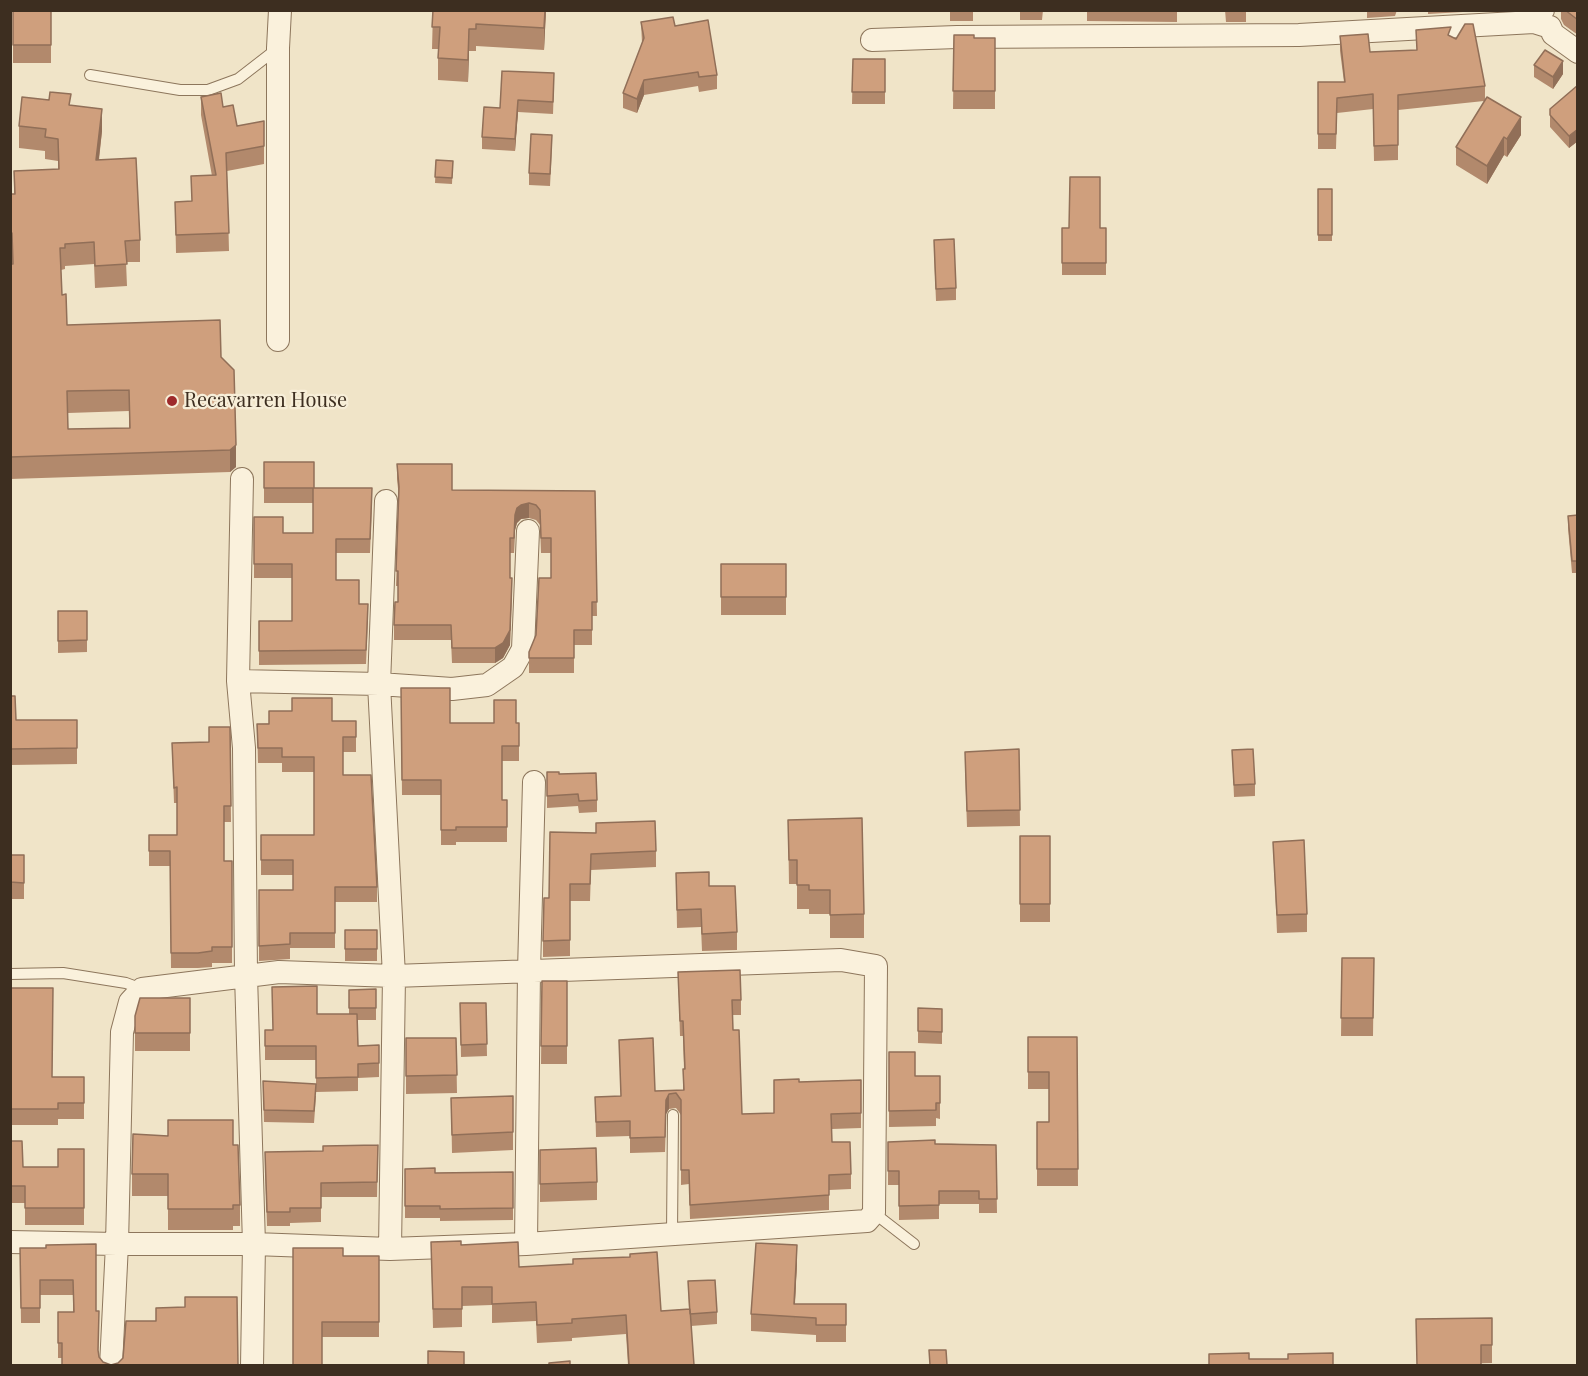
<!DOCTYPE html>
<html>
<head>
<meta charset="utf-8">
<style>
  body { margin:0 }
  #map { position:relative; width:1588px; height:1376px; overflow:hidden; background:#f0e4c8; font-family:"Playfair Display",serif }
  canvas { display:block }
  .frame { position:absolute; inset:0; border:12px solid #3d2e20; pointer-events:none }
</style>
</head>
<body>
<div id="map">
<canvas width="1588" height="1376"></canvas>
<div class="frame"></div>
</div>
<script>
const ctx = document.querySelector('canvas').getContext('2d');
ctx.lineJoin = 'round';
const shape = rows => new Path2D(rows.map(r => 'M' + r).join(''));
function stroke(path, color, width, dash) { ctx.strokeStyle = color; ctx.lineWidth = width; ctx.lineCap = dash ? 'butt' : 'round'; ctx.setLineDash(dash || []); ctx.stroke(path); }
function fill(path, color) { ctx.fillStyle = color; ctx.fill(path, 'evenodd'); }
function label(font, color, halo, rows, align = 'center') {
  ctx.font = font + ' "Playfair Display",serif'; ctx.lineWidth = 4.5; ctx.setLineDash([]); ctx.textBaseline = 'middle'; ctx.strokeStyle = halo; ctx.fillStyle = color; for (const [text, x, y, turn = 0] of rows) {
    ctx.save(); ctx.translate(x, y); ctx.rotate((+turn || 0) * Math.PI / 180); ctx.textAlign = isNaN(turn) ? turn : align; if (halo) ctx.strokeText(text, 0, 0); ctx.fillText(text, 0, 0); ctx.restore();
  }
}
const lane = shape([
  [90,75,180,90,208,90,238,79,278,48],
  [10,974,63,973,126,983,142,989],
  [874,1213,914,1244],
  [672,1234,673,1115]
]);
const street = shape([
  [1534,22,1550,27,1553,34,1578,52],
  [872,40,957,37,1299,35,1534,22,1543,10],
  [278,340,278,48,280,10],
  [242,479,238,681,244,748,246,975,254,1244,252,1366],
  [386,501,379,684,394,976,390,1249],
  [238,681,379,684,452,689,487,685,513,667,523,649,528,531],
  [10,1242,117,1244,254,1244,390,1249,526,1244,867,1221,874,1213,876,966,841,960,394,976,279,972,142,989,130,1002,122,1032,117,1244,111,1366],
  [526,1244,529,971,534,782]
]);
const wall = shape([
  [13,10,51,10,51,63,13,63],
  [433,10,546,10,544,50,476,46,476,51,469,51,468,82,438,80,438,49,432,49],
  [950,10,973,10,973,21,950,21],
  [1020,10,1043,10,1042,20,1020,20],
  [1087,10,1177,10,1177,22,1087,21],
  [1225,10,1246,10,1246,22,1226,22],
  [1367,10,1397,10,1395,16,1367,18],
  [1428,10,1463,10,1463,12,1428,14],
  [1561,10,1578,10,1578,35,1564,25,1561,19],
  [641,22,675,26,717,75,717,89,699,92,698,86,644,95,637,113,623,108,623,93,642,43],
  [1416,30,1451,37,1485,86,1485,100,1521,135,1507,157,1504,155,1487,184,1456,165,1456,147,1484,101,1398,110,1398,160,1374,161,1373,109,1337,113,1336,149,1318,149,1318,82,1344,82,1340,51,1340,36,1370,52,1417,50],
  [954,35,974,38,995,38,995,109,953,109],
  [853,59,885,59,885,104,852,104],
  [1534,65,1563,74,1553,89,1534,77],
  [554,85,553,114,518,112,515,151,482,149,482,137,500,108],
  [1578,85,1578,141,1569,148,1550,127,1550,109],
  [201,97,223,107,237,126,264,146,264,164,227,171,229,251,176,253,175,202,192,201,191,176,212,176,201,115],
  [71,105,102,131,99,160,140,240,140,262,126,262,127,286,95,288,94,264,65,266,65,269,61,270,62,295,67,325,221,357,236,467,230,472,10,479,10,264,12,264,12,255,10,255,10,194,14,194,14,171,58,169,58,161,45,159,45,151,19,148,19,126],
  [129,411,129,428,68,429,68,413],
  [552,147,550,186,529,185,529,173],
  [436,160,453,161,452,184,435,183],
  [1318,189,1332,189,1332,241,1318,241],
  [1062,228,1106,228,1106,275,1062,275],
  [934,252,956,288,956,300,936,301],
  [264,462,314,488,372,503,370,553,336,553,336,580,359,604,368,618,366,664,259,665,259,621,292,621,292,578,254,578,254,517,283,533,313,533,313,503,264,503],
  [397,464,452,490,595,491,597,616,592,616,592,645,574,645,574,673,529,673,529,652,536,635,551,578,551,553,541,553,540,525,536,520,529,518,521,519,517,523,515,530,514,553,510,553,510,578,512,592,510,645,503,658,495,663,452,663,451,640,394,640,394,625,398,602,398,586,396,586,399,498,397,479],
  [1578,515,1578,573,1572,573,1568,528,1568,516],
  [721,564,786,564,786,615,721,615],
  [58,611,87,611,87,652,58,653],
  [401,688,450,723,519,723,519,761,502,761,502,800,507,800,507,842,456,842,456,845,441,845,441,795,402,795],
  [10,696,16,720,77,720,77,764,10,765],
  [332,721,356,721,356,752,343,752,343,775,377,887,377,902,335,902,335,948,290,948,290,959,259,961,259,890,293,890,293,875,261,875,261,835,314,835,314,772,282,772,282,763,258,763,257,724],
  [230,727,231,822,224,822,224,861,232,861,232,963,212,963,212,967,198,968,171,968,170,866,149,866,149,835,177,835,177,803,174,803,172,743,209,742],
  [1019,749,1020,826,967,827,965,768],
  [1232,750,1255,784,1255,796,1234,797],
  [547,772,559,774,597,800,597,812,579,813,578,806,547,808],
  [788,820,864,914,864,938,830,938,830,914,809,914,809,909,797,909,797,884,789,884],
  [550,832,656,851,656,867,591,870,590,901,570,901,570,956,543,957,543,941,549,898],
  [1020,836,1050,836,1050,922,1020,922],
  [1273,842,1307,914,1307,932,1277,933],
  [10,855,24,855,24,899,10,899],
  [676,873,709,886,737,932,737,950,702,951,701,927,677,928],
  [345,930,377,930,377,961,345,961],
  [1342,958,1374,958,1373,1036,1341,1036],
  [678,972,741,1000,741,1015,732,1015,733,1030,742,1114,774,1113,799,1082,861,1080,861,1128,832,1129,832,1142,851,1174,851,1189,829,1190,829,1210,690,1219,689,1184,681,1185,681,1115,676,1108,669,1109,666,1114,665,1152,630,1153,630,1136,596,1137,595,1097,621,1097,619,1040,655,1091,683,1090,683,1069,684,1069,683,1036,680,1036],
  [542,981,567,981,567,1064,541,1064],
  [10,988,52,1077,84,1077,84,1119,58,1119,58,1125,11,1125,11,1141,23,1167,58,1167,84,1149,84,1225,25,1225,25,1203,10,1203],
  [376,989,376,1020,357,1020,358,1046,379,1045,379,1077,358,1078,358,1091,316,1092,316,1060,265,1060,265,1030,272,1030,317,1014,349,1014,349,990],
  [190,998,190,1051,135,1051,135,1016],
  [460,1003,486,1003,487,1056,461,1057],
  [918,1008,942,1009,942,1044,918,1043],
  [1028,1037,1077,1037,1078,1186,1037,1186,1037,1122,1049,1122,1049,1089,1028,1089],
  [406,1038,456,1038,457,1093,406,1094],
  [889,1052,915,1076,940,1076,940,1119,936,1118,936,1126,889,1127],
  [263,1081,316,1096,314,1123,264,1122],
  [451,1098,513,1132,513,1150,452,1153],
  [888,1142,996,1145,997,1213,979,1213,979,1204,939,1204,939,1219,899,1220,899,1185,888,1185],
  [233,1145,240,1205,240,1226,233,1226,233,1230,168,1230,168,1196,132,1196,132,1174],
  [378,1145,377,1197,321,1197,321,1222,290,1223,290,1226,267,1226,265,1167,323,1151],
  [540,1150,597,1182,597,1200,540,1202],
  [405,1169,435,1173,513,1172,513,1220,440,1221,440,1218,405,1218],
  [431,1242,461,1245,519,1267,661,1311,689,1309,688,1281,717,1312,717,1324,691,1326,693,1365,628,1365,626,1334,572,1338,572,1341,537,1343,536,1321,492,1323,492,1305,462,1306,462,1327,433,1328],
  [46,1245,96,1311,99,1326,98,1353,99,1357,103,1362,111,1365,238,1365,62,1365,62,1358,58,1358,58,1312,73,1312,73,1295,40,1295,40,1323,21,1323,20,1248,46,1248],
  [343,1256,379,1256,379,1337,322,1337,293,1365],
  [797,1262,795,1304,846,1304,846,1342,816,1342,816,1335,751,1331,751,1314],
  [1492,1318,1492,1363,1417,1365]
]);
const shadedWall = shape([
  [545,10,546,10,544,50,544,28],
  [469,29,469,51,468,82,468,60],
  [1563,61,1563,74,1553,89,1553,77],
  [644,80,644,95,637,113,637,99],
  [518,100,518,112,515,151,515,139],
  [102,109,102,131,96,182,96,160],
  [1521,117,1521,135,1507,157,1507,139],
  [1578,129,1578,141,1569,148,1569,136],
  [1504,137,1504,155,1487,184,1487,166],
  [236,445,236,467,230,472,230,450],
  [529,503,529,518,521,519,517,523,515,530,514,553,515,515,517,508,521,505],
  [512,578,510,645,503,658,495,663,495,648],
  [669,1094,669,1109,666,1114,665,1152,666,1100],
  [797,1245,797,1262,794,1320,794,1304]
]);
const building = shape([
  [13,10,51,10,51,45,13,45,13,10],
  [433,10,545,10,544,28,476,24,476,29,469,29,468,60,438,58,440,27,432,27,433,10],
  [1565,10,1578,10,1578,20,1565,10],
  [673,17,675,26,708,20,717,75,699,77,698,72,644,80,637,99,623,93,644,38,641,22,673,17],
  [1465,24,1473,24,1485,86,1398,95,1398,145,1374,146,1373,94,1337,98,1336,134,1318,134,1318,82,1345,82,1340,36,1368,34,1370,52,1417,50,1416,30,1451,27,1448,35,1456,39,1465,24],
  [954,35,974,35,974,38,995,38,995,91,953,91,954,35],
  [1545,50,1563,61,1553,77,1534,65,1545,50],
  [853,59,885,59,885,92,852,92,853,59],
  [502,71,554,73,553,102,518,100,515,139,482,137,484,107,500,108,502,71],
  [1578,85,1578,129,1569,136,1550,115,1550,109,1578,85],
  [50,92,71,94,69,105,102,109,96,160,136,158,140,240,125,241,127,264,95,266,94,242,65,244,65,248,60,248,62,295,66,294,67,325,220,320,221,357,234,370,236,445,230,450,10,457,10,264,13,264,12,233,10,233,10,194,15,194,14,171,59,169,58,139,45,137,46,129,19,126,22,97,49,100,50,92],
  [129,390,130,428,68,429,67,391,129,390],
  [221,93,223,107,233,105,237,126,264,121,264,146,226,153,229,233,176,235,175,202,192,201,191,176,216,175,201,97,221,93],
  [1487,97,1521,117,1507,139,1504,137,1487,166,1456,147,1487,97],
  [531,134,552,135,550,174,529,173,531,134],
  [436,160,453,161,452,178,435,177,436,160],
  [1070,177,1100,177,1100,228,1106,228,1106,263,1062,263,1062,228,1069,228,1070,177],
  [1318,189,1332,189,1332,235,1318,235,1318,189],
  [954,239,956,288,936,289,934,240,954,239],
  [264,462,314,462,314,488,372,488,370,539,336,539,336,580,359,580,359,604,368,604,366,650,259,651,259,621,292,621,292,564,254,564,254,517,283,517,283,533,313,533,313,488,264,488,264,462],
  [397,464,452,464,452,490,595,491,597,602,592,602,592,630,574,630,574,658,529,658,529,652,536,635,539,578,551,578,551,538,541,538,540,510,536,505,529,503,521,505,517,508,515,515,514,538,510,538,510,578,512,578,510,630,503,643,495,648,452,648,451,625,394,625,395,602,398,602,398,571,396,571,399,487,397,464],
  [1578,515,1578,561,1572,561,1568,516,1578,515],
  [721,564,786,564,786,597,721,597,721,564],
  [58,611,87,611,87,640,58,641,58,611],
  [401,688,450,688,450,723,494,723,494,700,516,700,516,723,519,723,519,746,502,746,502,800,507,800,507,827,456,827,456,830,441,830,441,780,402,780,401,688],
  [10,696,15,696,16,720,77,720,77,748,10,749,10,696],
  [292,698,332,698,332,721,356,721,356,737,343,737,343,775,371,775,377,887,335,887,335,933,290,933,290,944,259,946,259,890,293,890,293,860,261,860,261,835,314,835,314,757,282,757,282,748,258,748,257,724,269,724,269,711,292,711,292,698],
  [209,727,230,727,231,806,224,806,224,861,232,861,232,947,212,947,212,951,198,953,171,953,170,851,149,851,149,835,177,835,177,787,174,788,172,743,209,742,209,727],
  [1019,749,1020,810,967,811,965,752,1019,749],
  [1253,749,1255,784,1234,785,1232,750,1253,749],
  [547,772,559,772,559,774,596,773,597,800,579,801,578,794,547,796,547,772],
  [862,818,864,914,830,915,830,890,809,890,809,885,797,885,797,860,789,860,788,820,862,818],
  [655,821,656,851,591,854,590,884,570,884,570,940,543,941,544,898,549,898,550,832,596,833,596,823,655,821],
  [1020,836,1050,836,1050,904,1020,904,1020,836],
  [1304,840,1307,914,1277,915,1273,842,1304,840],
  [10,855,24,855,24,883,10,882,10,855],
  [709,872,709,886,735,886,737,932,702,934,701,909,677,910,676,873,709,872],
  [345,930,377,930,377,949,345,949,345,930],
  [1342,958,1374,958,1373,1018,1341,1018,1342,958],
  [740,970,741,1000,732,1000,733,1030,739,1030,742,1114,774,1113,774,1080,799,1079,799,1082,861,1080,861,1113,831,1114,832,1142,850,1142,851,1174,829,1175,829,1195,690,1205,689,1170,681,1170,681,1100,676,1093,669,1094,666,1100,665,1137,630,1138,630,1121,596,1122,595,1097,621,1096,619,1040,653,1038,655,1091,684,1090,683,1069,685,1069,683,1021,680,1021,678,972,740,970],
  [542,981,567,981,567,1046,541,1046,542,981],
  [317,986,317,1014,357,1014,358,1046,379,1045,379,1063,358,1064,358,1077,316,1078,316,1046,265,1046,265,1030,273,1030,272,987,317,986],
  [10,988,53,988,52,1077,84,1077,84,1103,58,1103,58,1109,11,1109,11,1140,10,988],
  [376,989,376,1008,349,1008,349,990,376,989],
  [140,998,190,998,190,1033,135,1033,135,1016,140,998],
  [460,1003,486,1003,487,1044,461,1045,460,1003],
  [918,1008,942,1009,942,1032,918,1031,918,1008],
  [1028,1037,1077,1037,1078,1169,1037,1169,1037,1122,1049,1122,1049,1072,1028,1072,1028,1037],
  [406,1038,456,1038,457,1075,406,1076,406,1038],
  [889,1052,915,1052,915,1076,940,1076,940,1103,936,1103,936,1110,889,1111,889,1052],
  [263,1081,316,1084,314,1111,264,1110,263,1081],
  [513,1096,513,1132,452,1135,451,1098,513,1096],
  [168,1120,233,1120,233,1145,238,1145,240,1205,233,1205,233,1209,168,1209,168,1174,132,1174,133,1134,168,1136,168,1120],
  [935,1140,935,1144,996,1145,997,1199,979,1199,979,1191,939,1191,939,1205,899,1206,899,1171,888,1171,888,1142,935,1140],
  [10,1141,22,1141,23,1167,58,1167,58,1149,84,1149,84,1208,25,1208,25,1186,10,1186,10,1141],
  [378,1145,377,1182,321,1183,321,1208,290,1208,290,1212,267,1212,265,1152,323,1151,323,1146,378,1145],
  [596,1148,597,1182,540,1184,540,1150,596,1148],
  [435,1168,435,1173,513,1172,513,1208,440,1209,440,1206,405,1206,405,1169,435,1168],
  [461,1241,461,1245,518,1242,519,1267,573,1264,573,1259,630,1257,630,1254,657,1252,661,1311,690,1309,694,1365,629,1365,626,1315,572,1319,572,1323,537,1325,536,1302,492,1304,492,1287,462,1287,462,1309,433,1309,431,1242,461,1241],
  [756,1243,797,1245,794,1304,846,1304,846,1325,816,1325,816,1318,751,1314,756,1243],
  [96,1244,96,1311,99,1311,98,1350,99,1357,103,1362,111,1365,118,1363,123,1358,126,1321,156,1321,156,1308,185,1307,185,1297,237,1297,238,1365,62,1365,62,1343,58,1343,58,1312,74,1312,73,1280,40,1280,40,1308,21,1308,20,1248,46,1248,46,1245,96,1244],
  [293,1248,343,1248,343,1256,379,1256,379,1322,322,1322,322,1365,293,1365,293,1248],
  [715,1280,717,1312,690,1314,688,1281,715,1280],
  [1492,1318,1492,1345,1481,1345,1481,1365,1417,1365,1416,1319,1492,1318],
  [929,1350,946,1350,947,1365,930,1365,929,1350],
  [428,1351,464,1352,464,1365,428,1365,428,1351],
  [1249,1353,1249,1359,1288,1359,1288,1354,1333,1353,1333,1365,1209,1365,1209,1354,1249,1353],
  [570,1361,570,1365,549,1365,549,1363,570,1361]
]);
const markers = [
  [172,401,6,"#9e2a2b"]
];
const poiNames = [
  ["Recavarren House",184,401]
];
stroke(lane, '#8d765c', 12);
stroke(street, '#8d765c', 24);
stroke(lane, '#faf1dc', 10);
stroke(street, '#faf1dc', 22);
fill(wall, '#b2896c');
fill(shadedWall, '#916f58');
fill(building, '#cf9f7d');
stroke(building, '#916f58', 1.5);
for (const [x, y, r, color] of markers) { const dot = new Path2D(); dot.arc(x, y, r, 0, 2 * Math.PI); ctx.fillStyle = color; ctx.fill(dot); stroke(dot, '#f7eed8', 2); }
label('20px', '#3d2e20', '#f7eed8', poiNames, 'left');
</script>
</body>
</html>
